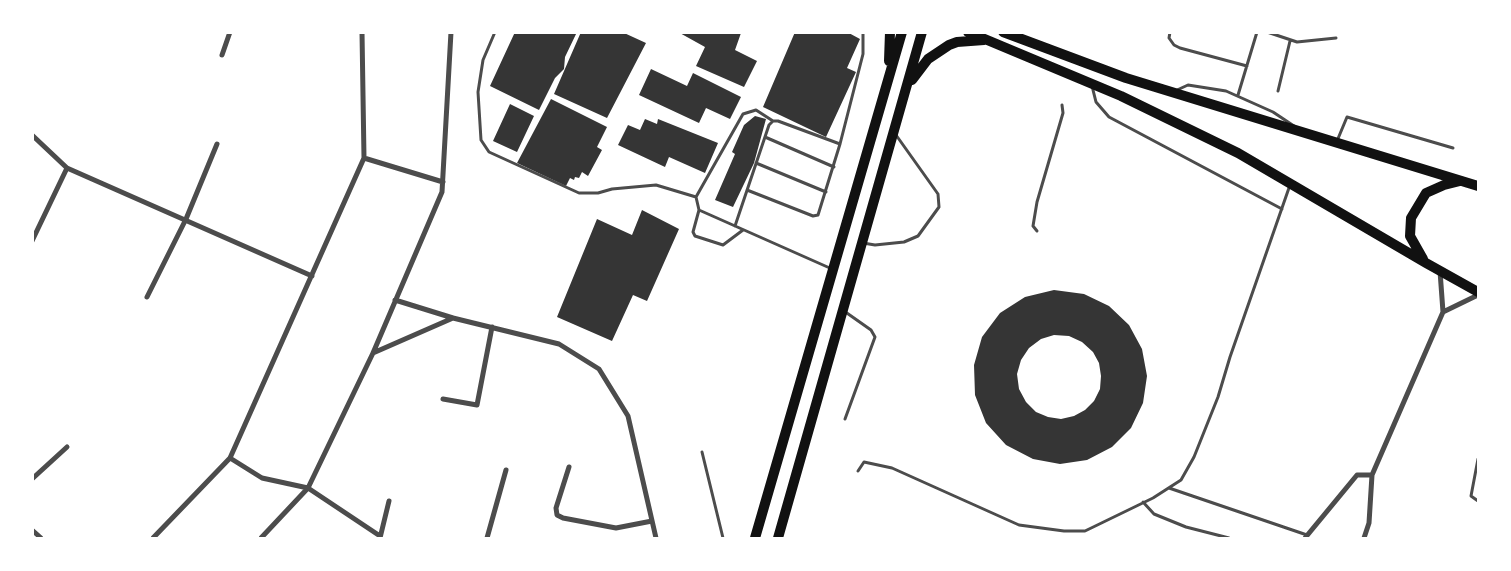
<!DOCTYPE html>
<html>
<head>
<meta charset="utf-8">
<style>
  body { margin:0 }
  #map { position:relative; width:1511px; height:571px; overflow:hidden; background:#fff; font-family:Rubik,sans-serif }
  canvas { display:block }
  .frame { position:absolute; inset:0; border:34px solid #fff; pointer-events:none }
</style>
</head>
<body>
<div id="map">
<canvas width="1511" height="571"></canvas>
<div class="frame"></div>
</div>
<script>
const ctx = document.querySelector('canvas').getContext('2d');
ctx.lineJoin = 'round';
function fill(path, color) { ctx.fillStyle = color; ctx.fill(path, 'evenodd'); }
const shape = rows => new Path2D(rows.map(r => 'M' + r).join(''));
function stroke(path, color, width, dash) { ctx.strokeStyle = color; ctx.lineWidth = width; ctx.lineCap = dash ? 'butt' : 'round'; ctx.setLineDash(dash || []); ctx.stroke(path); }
const building = shape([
  [515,32,577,32,565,57,564,69,555,78,539,110,490,86],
  [581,32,622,32,646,43,607,118,554,94],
  [678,32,741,33,735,50,757,61,744,87,696,66,705,47],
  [795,32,847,32,860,39,847,68,856,72,826,137,763,107],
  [651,69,687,86,693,73,741,97,730,119,706,108,699,123,639,95],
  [551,99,607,127,597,147,602,150,588,176,582,172,579,178,575,177,574,180,570,178,566,186,517,163],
  [510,104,534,116,517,152,493,141],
  [755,116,766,119,754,163,733,207,715,200,735,154,732,152,744,125],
  [645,119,657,124,658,119,718,143,705,173,669,157,665,167,618,145,628,125,640,130],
  [642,210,679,229,647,301,633,295,612,341,557,317,597,219,632,235],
  [1054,290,1084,294,1109,306,1129,325,1142,349,1147,376,1143,403,1131,428,1112,447,1087,460,1060,464,1033,459,1006,445,986,423,975,395,974,365,982,337,1000,313,1025,297],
  [1054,335,1069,336,1082,342,1093,352,1099,363,1101,376,1100,389,1094,401,1085,410,1074,416,1061,419,1048,417,1036,412,1026,402,1019,389,1017,374,1021,360,1029,348,1041,339]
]);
const service = shape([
  [495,32,483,60,478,92,481,140,489,152,579,193,598,193,612,189,656,185,696,197],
  [1170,32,1169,38,1174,45,1180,48,1247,66],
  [1267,32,1297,42,1336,38],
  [1092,86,1096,102,1109,117,1282,209],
  [1177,90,1188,85,1226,91,1273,112,1294,126],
  [1278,91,1290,41],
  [1238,95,1257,32],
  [773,121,756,110,743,114,696,197,699,210,832,269],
  [765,137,834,167],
  [1337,141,1347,117,1453,148],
  [756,163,826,192],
  [747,190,813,216,818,215,840,144,863,54,863,32],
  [699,210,693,232,695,236,723,245,743,230],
  [735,226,769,125,773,121,778,121,840,144],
  [1037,231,1033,226,1037,202,1063,113,1062,105],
  [863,243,875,245,904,242,918,236,939,207,938,194,896,135],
  [844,311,871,330,875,337,845,419],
  [702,452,723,538],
  [1478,459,1471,496,1478,501],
  [858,471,864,462,892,468,1019,525,1064,531,1085,531,1153,498,1181,480,1194,457,1218,397,1230,357,1290,185],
  [1169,488,1307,535],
  [1143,502,1154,514,1186,527,1229,538]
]);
const minor = shape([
  [222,55,230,32],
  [32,135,67,168,312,276],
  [364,158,443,182],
  [32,241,67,168],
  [147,297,186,219,217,144],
  [395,300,453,318],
  [1443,312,1478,295],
  [373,353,442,192,451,32],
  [443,399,477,405,492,327],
  [230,458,262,478,308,488,380,536],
  [569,467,556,508,557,515,563,518,616,528,652,521],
  [32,479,67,447],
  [32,530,41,538],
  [153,538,230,458,364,158,362,32],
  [261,538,308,488,373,353,453,318,559,344,599,369,628,416,656,538],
  [380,538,389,501],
  [487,538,506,470],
  [1305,538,1357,475,1372,475],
  [1364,538,1369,523,1372,475,1443,312,1440,271]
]);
const trunk = shape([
  [968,32,1121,96,1238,153,1426,263,1478,292],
  [1003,32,1126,78,1478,186],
  [889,61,890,32],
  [912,80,928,59,949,45,957,42,984,40],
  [1423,259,1410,236,1411,218,1426,193,1444,185,1460,181],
  [755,538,902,32],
  [778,538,922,32]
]);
fill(building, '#353535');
stroke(service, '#4c4c4c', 3);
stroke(minor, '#4c4c4c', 5);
stroke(trunk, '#111', 10);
</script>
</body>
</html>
